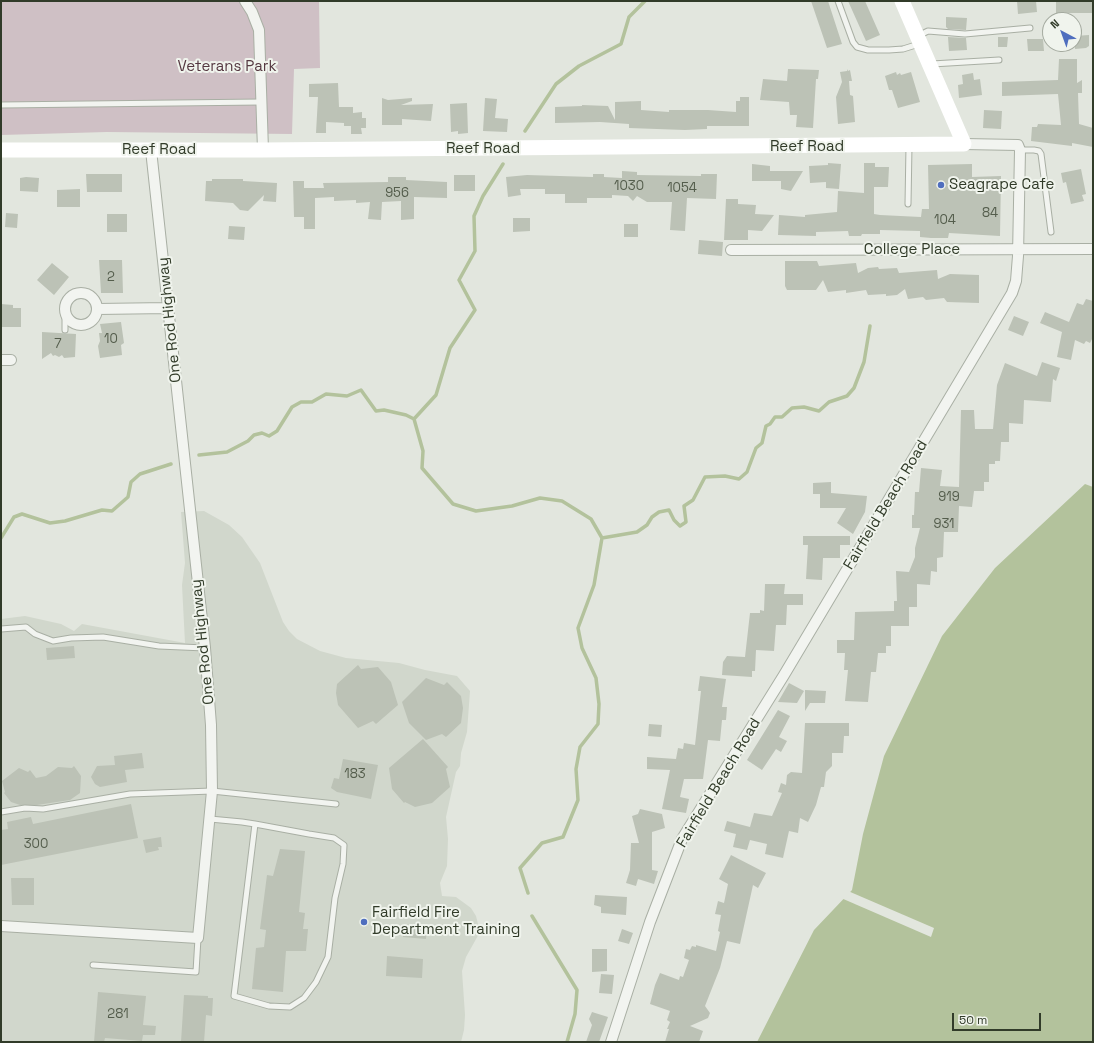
<!DOCTYPE html>
<html>
<head>
<meta charset="utf-8">
<style>
  body { margin:0 }
  #map { position:relative; width:1094px; height:1043px; overflow:hidden; background:#e2e6de; font-family:"Space Grotesk",sans-serif }
  canvas { display:block }
  .frame { position:absolute; inset:0; border:2px solid #313b29; pointer-events:none }
  .north { position:absolute; left:1042px; top:12px; width:40px; height:40px; box-sizing:border-box; background:#f0f4ed; border:1px solid #a4aa9f; border-radius:50%; rotate:319deg; font-size:11px; font-weight:700; line-height:16px; text-align:center; color:#313b29 }
  .north::after { content:''; display:block; margin:auto; width:14px; height:18px; background:#4f6ebe; clip-path:polygon(50% 0,100% 100%,50% 72%,0 100%) }
  .scale { position:absolute; left:952px; top:1013px; width:89px; height:18px; box-sizing:border-box; border:2px solid #313b29; border-top:0; padding-left:5px; font-size:12px; line-height:14px; white-space:nowrap; color:#313b29; -webkit-text-stroke:3px #f0f4ed; paint-order:stroke }
</style>
</head>
<body>
<div id="map">
<canvas width="1094" height="1043"></canvas>
<div class="frame"></div>
<div class="north">N</div>
<div class="scale">50 m</div>
</div>
<script>
const ctx = document.querySelector('canvas').getContext('2d');
ctx.lineJoin = 'round';
function fill(path, color) { ctx.fillStyle = color; ctx.fill(path, 'evenodd'); }
const shape = rows => new Path2D(rows.map(r => 'M' + r).join(''));
function stroke(path, color, width, dash) { ctx.strokeStyle = color; ctx.lineWidth = width; ctx.lineCap = dash ? 'butt' : 'round'; ctx.setLineDash(dash || []); ctx.stroke(path); }
function label(font, color, halo, rows, align = 'center') {
  ctx.font = font + ' "Space Grotesk",sans-serif'; ctx.lineWidth = 4; ctx.setLineDash([]); ctx.textBaseline = 'middle'; ctx.strokeStyle = halo; ctx.fillStyle = color; for (const [text, x, y, turn = 0] of rows) {
    ctx.save(); ctx.translate(x, y); ctx.rotate((+turn || 0) * Math.PI / 180); ctx.textAlign = isNaN(turn) ? turn : align; if (halo) ctx.strokeText(text, 0, 0); ctx.fillText(text, 0, 0); ctx.restore();
  }
}
const built = shape([
  [204,511,229,525,242,537,260,563,283,622,289,631,297,639,320,651,346,658,399,663,425,670,457,676,470,691,467,732,461,753,460,766,456,772,446,817,448,839,447,866,440,883,442,896,456,897,471,908,476,916,480,932,466,957,462,971,465,1015,464,1030,461,1042,1,1042,1,619,25,616,61,624,74,631,82,624,185,643,182,585,185,563,181,512]
]);
const green = shape([
  [1,1,319,1,320,68,294,69,292,134,107,132,1,135]
]);
const water = shape([
  [1085,484,1093,487,1093,1042,757,1042,814,930,852,890,863,834,884,756,942,636,995,568]
]);
const pier = shape([
  [848,891,934,928,931,937,841,898]
]);
const stream = shape([
  [525,131,556,84,579,66,621,44,629,17,645,1],
  [503,164,483,196,474,216,475,251,459,280,475,310,450,348,436,395,414,419,423,451,422,468,453,504,476,511,512,506,540,498,562,501,591,519,602,538,594,585,578,628,582,648,596,678,599,704,598,724,580,747,576,769,578,800,563,837,542,843,520,868,528,893],
  [199,455,227,452,248,441,254,435,262,433,269,436,277,431,292,407,301,402,312,402,326,394,347,396,361,390,376,411,384,410,406,415,414,419],
  [1,538,14,517,22,514,50,523,65,521,102,510,112,511,128,497,131,482,140,474,171,464],
  [602,538,637,532,647,525,652,517,659,512,669,510,674,520,680,526,686,522,684,506,693,500,705,477,725,476,739,479,747,472,756,448,762,443,766,426,770,424,775,417,782,417,792,408,804,407,819,411,829,402,847,396,854,388,864,362,870,326],
  [532,916,577,990,575,1014,567,1042]
]);
const building = shape([
  [811,1,828,1,842,44,827,48],
  [848,1,865,1,880,35,866,41],
  [1017,1,1036,1,1037,12,1018,14],
  [1056,1,1093,1,1093,13,1056,13],
  [946,17,967,18,966,30,948,29,946,27],
  [1089,35,1089,46,1086,48,1075,49,1075,36],
  [948,37,966,38,967,50,949,51],
  [998,37,1008,37,1007,47,998,47],
  [1027,39,1043,39,1044,51,1028,51],
  [1059,59,1077,59,1077,83,1082,80,1082,93,1078,93,1079,124,1093,128,1093,147,1072,143,1072,146,1031,141,1032,127,1037,127,1038,124,1061,125,1058,94,1002,96,1002,82,1058,80],
  [788,69,819,70,818,79,816,79,813,128,796,127,797,115,790,115,789,102,760,100,763,79,787,81],
  [847,69,848,71,850,70,852,81,849,81,850,95,853,96,855,122,838,124,836,97,842,82,840,72,847,71],
  [896,72,897,75,900,73,901,75,911,72,920,102,898,108,892,90,889,90,885,76],
  [973,73,974,80,980,79,982,95,959,98,958,85,963,84,962,75],
  [338,83,339,107,353,107,353,113,362,112,362,118,366,118,366,128,361,128,362,134,351,134,351,126,344,126,344,123,326,122,326,133,316,133,318,97,309,97,309,84],
  [740,97,749,97,749,126,707,126,707,129,685,130,629,128,629,124,600,122,555,123,555,107,582,106,582,105,608,106,615,120,615,102,641,101,641,110,669,112,669,110,708,110,736,112,736,101,740,101],
  [382,98,388,100,412,98,412,101,401,105,433,104,431,121,402,119,402,125,382,125],
  [485,98,497,99,495,118,508,119,507,132,483,131],
  [467,103,468,133,458,134,458,131,451,132,450,104],
  [984,110,1002,111,1001,129,983,128],
  [828,163,841,164,839,189,826,188,826,182,810,183,809,166,828,165],
  [864,163,875,163,875,167,889,167,888,187,874,187,874,214,880,215,921,217,922,209,929,209,928,165,972,164,972,177,1001,176,1000,236,949,233,948,238,931,238,920,237,920,231,880,230,880,234,862,234,861,236,849,236,848,231,816,232,816,236,778,235,779,215,805,217,805,215,837,212,838,191,864,193],
  [752,164,770,166,770,171,803,171,791,191,781,189,781,181,752,181],
  [1081,169,1086,194,1082,195,1084,201,1071,204,1066,182,1063,183,1061,173],
  [622,171,637,172,637,175,701,176,701,174,717,174,716,199,687,198,685,231,670,230,672,202,647,202,637,196,633,201,628,196,612,195,612,198,587,198,587,203,565,203,565,194,545,194,545,189,520,189,521,195,508,197,506,177,527,175,593,177,593,174,604,174,604,177,622,178],
  [86,174,122,174,122,192,87,192],
  [454,175,475,175,475,191,454,191],
  [26,177,39,178,38,192,20,191,20,178],
  [388,177,406,177,406,180,447,182,447,198,414,197,414,219,401,220,401,201,382,202,381,220,368,219,370,202,356,203,356,200,334,201,334,197,315,198,315,229,304,229,304,217,294,217,293,181,304,181,304,188,324,188,323,183,388,182],
  [212,179,243,179,243,181,277,183,276,202,263,201,264,195,248,211,240,210,233,203,205,201,206,181,212,181],
  [80,189,80,207,57,207,57,190],
  [726,199,738,199,738,204,756,205,755,214,774,215,762,231,748,230,748,240,724,240],
  [6,213,18,214,17,228,5,227],
  [107,214,127,214,127,232,107,232],
  [513,218,530,218,530,231,513,232],
  [624,224,638,224,638,237,624,237],
  [229,226,245,227,244,240,228,239],
  [699,240,723,242,722,256,698,254],
  [99,260,122,260,123,293,101,293],
  [785,261,817,261,819,266,856,263,858,273,868,268,878,267,879,269,897,268,899,273,937,270,938,279,950,274,979,275,979,303,947,302,944,298,926,300,923,297,908,299,905,289,897,295,886,296,886,294,868,295,866,290,846,293,846,290,828,292,823,280,816,290,787,290,785,286],
  [52,263,69,277,54,295,37,280],
  [1086,299,1093,301,1093,337,1090,343,1086,341,1084,344,1075,340,1071,360,1057,357,1062,332,1040,323,1045,312,1069,322,1077,303,1083,305],
  [1,304,13,305,13,308,21,308,21,327,1,327],
  [1014,316,1029,322,1023,336,1008,330],
  [121,322,124,343,121,345,122,355,100,358,98,346,100,341,99,333,102,333,100,324],
  [42,332,76,334,75,357,64,358,62,355,59,357,55,355,53,356,51,353,42,359],
  [1042,362,1060,368,1056,381,1053,379,1051,402,1024,400,1023,424,1009,423,1009,442,1001,442,1000,461,995,461,995,464,989,464,989,482,984,482,984,491,974,491,972,507,959,506,958,532,944,532,943,557,937,558,937,572,931,571,930,585,917,584,917,607,909,607,909,626,891,626,891,646,886,646,886,653,878,653,876,672,871,672,868,702,845,701,848,670,844,670,845,653,837,653,837,640,854,640,855,612,894,611,894,601,897,601,896,571,909,572,915,557,915,548,920,528,912,528,912,515,914,515,915,492,919,492,921,468,942,470,940,486,959,487,961,410,974,410,975,429,993,429,997,385,1005,363,1037,376],
  [831,482,831,493,867,496,865,512,853,534,837,523,846,508,820,508,820,494,813,494,813,483],
  [803,536,850,536,850,545,840,545,840,558,823,558,822,580,806,579,808,545,803,545],
  [765,584,785,584,784,594,803,594,803,605,787,605,786,625,776,625,774,651,756,650,755,671,752,671,752,677,722,675,723,662,727,656,745,657,750,613,760,613,760,610,764,611],
  [74,646,75,658,47,660,46,648],
  [358,665,361,669,378,667,391,682,398,705,376,724,373,721,358,728,338,705,336,693,337,684],
  [700,676,726,679,722,707,727,707,726,720,722,720,720,741,708,740,703,779,684,779,680,797,689,799,686,813,662,809,670,770,647,769,647,757,676,759,678,748,683,749,684,743,695,745,701,691,698,691],
  [426,678,444,685,447,682,461,696,463,708,461,723,446,737,442,734,426,740,409,723,402,702],
  [789,683,804,691,797,703,778,702],
  [805,690,826,691,825,703,810,703,805,711],
  [778,710,790,716,779,737,787,741,781,752,776,749,762,770,747,760],
  [805,723,849,723,849,736,844,736,843,753,832,753,832,766,826,772,824,787,821,787,816,805,808,822,800,818,798,833,789,831,783,858,765,854,767,844,750,840,747,850,733,847,736,834,724,831,727,821,750,827,754,813,772,816,782,793,778,792,781,783,786,785,787,775,791,772,802,773],
  [649,724,662,725,661,737,648,736],
  [423,739,448,767,446,769,450,787,432,803,415,807,405,802,404,803,392,789,389,768],
  [142,753,144,768,125,770,127,782,100,787,95,784,91,777,97,766,115,765,114,756],
  [343,759,378,765,371,799,337,792,331,788,334,778,339,779],
  [74,766,81,776,80,793,70,800,37,805,20,805,11,802,4,793,5,792,2,781,19,768,28,772,30,770,36,778,46,776,58,767,72,768],
  [131,804,138,838,1,865,1,830,8,829,7,822,31,817,33,824],
  [640,809,662,814,665,828,652,832,652,870,658,871,654,884,638,879,636,886,626,883,630,870,631,843,639,843,632,816,638,814],
  [161,837,162,847,158,847,159,850,146,853,143,840],
  [280,849,305,851,299,912,305,913,303,929,308,929,306,951,286,951,283,992,252,989,256,948,264,947,266,930,260,929,267,875,273,876],
  [731,855,766,873,758,888,753,885,740,944,727,941,720,968,705,1006,710,1013,708,1018,690,1026,703,1031,699,1042,665,1042,669,1029,667,1029,670,1022,667,1020,670,1011,650,1004,655,985,660,973,679,980,680,976,683,977,689,960,684,958,686,949,690,950,692,946,696,947,696,945,716,951,720,932,718,931,721,915,715,914,718,901,724,903,728,884,719,879],
  [11,878,34,878,34,905,12,905],
  [595,895,627,897,626,915,601,913,601,907,594,905],
  [404,924,427,926,426,939,403,937],
  [622,929,633,933,629,944,618,941],
  [592,949,607,949,607,971,592,972],
  [387,956,423,959,422,978,386,976],
  [601,974,614,975,612,994,599,993],
  [98,992,146,996,143,1025,156,1026,155,1035,143,1035,142,1041,105,1038,104,1042,94,1042],
  [184,995,208,996,208,998,213,998,212,1016,206,1015,204,1042,181,1042],
  [592,1012,608,1017,599,1042,586,1042,592,1025,589,1019]
]);
const lane = shape([
  [838,1,853,42,857,47,868,50,889,50,903,49,919,44],
  [918,36,928,31,965,34,1030,28],
  [932,64,999,60],
  [1,105,261,102],
  [1020,150,1034,150,1039,151,1041,154,1051,232],
  [908,204,909,146],
  [65,330,65,312],
  [1,629,26,627,35,634,53,641,71,638,103,637,159,646,205,648],
  [1,812,25,808,43,809,130,794,212,791,336,804],
  [210,819,242,822,255,824,309,834,334,838,344,845,343,864,335,898,328,957,316,982,304,998,290,1007,269,1006,234,996,255,824],
  [93,965,196,972,198,938]
]);
const street = shape([
  [245,1,252,12,259,30,263,150],
  [731,250,1093,249],
  '65 309a16 16 0 1 1 32 0a16 16 0 1 1-32 0Z',
  [97,309,168,308],
  [1,360,11,360],
  [1,926,198,938,212,791,211,725,205,648,151,150],
  [611,1042,650,922,682,839,784,675,1012,293,1016,281,1018,256,1020,150,1018,145,964,144]
]);
const secondary = shape([
  [1,150,263,150,964,144,902,1]
]);
const markers = [
  [941,185,4,"#4f6ebe"],
  [364,922,4,"#4f6ebe"]
];
const numberNames = [
  ["1030",629,186],
  ["1054",682,188],
  ["956",397,193],
  ["84",990,213],
  ["104",945,220],
  ["2",111,277],
  ["10",111,339],
  ["7",58,344],
  ["919",949,497],
  ["931",944,524],
  ["183",355,774],
  ["300",36,844],
  ["281",118,1014]
];
const parkNames = [
  ["Veterans Park",227,67]
];
const streetNames = [
  ["Reef Road",807,147],
  ["Reef Road",483,149],
  ["Reef Road",159,150],
  ["College Place",912,250],
  ["One Rod Highway",170,320,-96],
  ["Fairfield Beach Road",886,505,-59],
  ["One Rod Highway",203,642,-96],
  ["Fairfield Beach Road",719,783,-59]
];
const poiNames = [
  ["Seagrape Cafe",949,185],
  ["Fairfield Fire",372,913],
  ["Department Training",372,930]
];
fill(built, '#d1d7cc');
fill(green, '#cfc0c5');
fill(water, '#b3c29c');
fill(pier, '#e2e6de');
stroke(stream, '#b3c29c', 3.5);
fill(building, '#bcc2b6');
stroke(lane, '#a9afa4', 7);
stroke(street, '#a9afa4', 12);
stroke(lane, '#f2f4f0', 5);
stroke(street, '#f2f4f0', 10);
stroke(secondary, '#fff', 15);
for (const [x, y, r, color] of markers) { const dot = new Path2D(); dot.arc(x, y, r, 0, 2 * Math.PI); ctx.fillStyle = color; ctx.fill(dot); stroke(dot, '#f0f4ed', 1.5); }
label('13px', '#545d4c', null, numberNames);
label('15px', '#553841', '#f0f4ed', parkNames);
label('15px', '#313b29', '#f0f4ed', streetNames);
label('15px', '#313b29', '#f0f4ed', poiNames, 'left');
</script>
</body>
</html>
